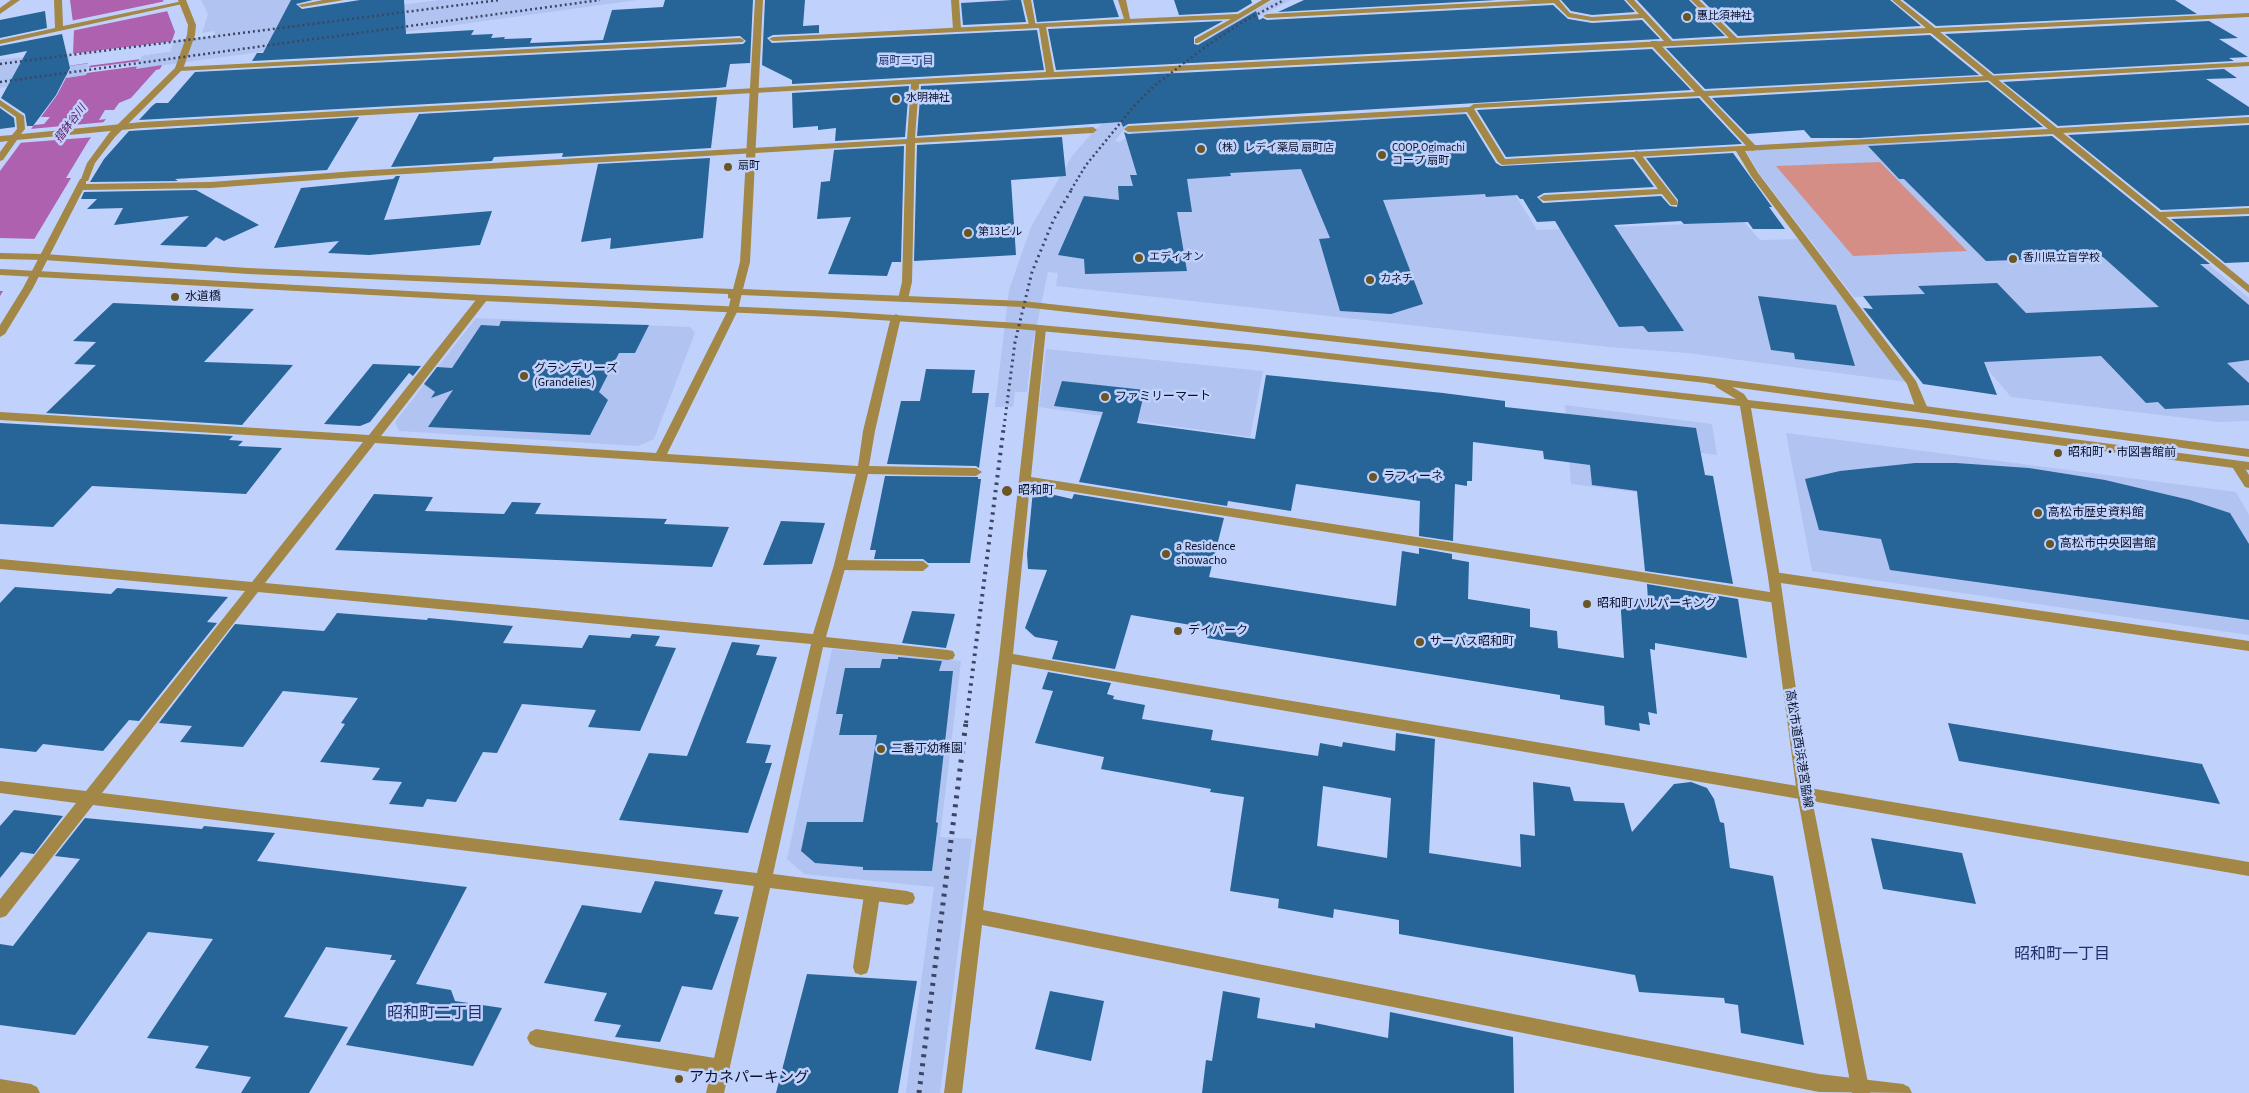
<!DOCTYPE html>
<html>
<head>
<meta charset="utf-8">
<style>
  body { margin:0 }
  canvas { display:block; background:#c0d1fc }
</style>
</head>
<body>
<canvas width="2249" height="1093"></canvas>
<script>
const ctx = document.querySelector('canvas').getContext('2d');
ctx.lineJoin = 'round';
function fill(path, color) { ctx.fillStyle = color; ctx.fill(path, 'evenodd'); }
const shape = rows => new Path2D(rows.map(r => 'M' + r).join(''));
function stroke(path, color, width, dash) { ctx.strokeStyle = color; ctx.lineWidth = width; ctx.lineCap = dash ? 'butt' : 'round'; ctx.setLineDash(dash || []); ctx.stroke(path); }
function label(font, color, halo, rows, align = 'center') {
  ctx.font = font + ' "Source Sans 3","Noto Sans JP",sans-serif'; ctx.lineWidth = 5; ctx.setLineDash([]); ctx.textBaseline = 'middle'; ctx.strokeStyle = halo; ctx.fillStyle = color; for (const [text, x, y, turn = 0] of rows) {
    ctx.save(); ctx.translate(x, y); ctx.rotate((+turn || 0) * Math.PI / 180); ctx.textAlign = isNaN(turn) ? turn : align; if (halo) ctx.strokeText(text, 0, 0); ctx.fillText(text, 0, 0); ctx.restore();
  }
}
const built = shape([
  [201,0,297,0,291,25,330,14,439,0,637,0,136,69,140,56,168,52,172,41,214,36,215,31,202,33,208,14],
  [1274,0,1291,0,1171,63,1235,21],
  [73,54,70,65,91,62,86,75,0,88,0,59],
  [1181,71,1141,108,1115,141,1120,142,1131,134,1132,131,1464,112,1537,230,1744,222,1760,240,1799,239,1906,382,1687,353,1609,347,1056,286,1058,273,1048,272,1032,347,1027,392,1015,392,1013,407,995,407,1009,290,1031,227,1072,156,1094,131,1144,84,1159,72],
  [1990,137,2088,223,2154,219,2249,298,2249,421,2219,422,2011,397,1924,295,1854,297,1759,173,1746,151],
  [476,318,690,327,695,333,654,439,638,446,399,431,395,422],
  [1046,349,1263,371,1250,437,1039,407],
  [1565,405,1712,424,1717,455,1640,445,1644,493,1571,484],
  [1786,433,2236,492,2249,515,2249,635,1812,571],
  [832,649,961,661,940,837,972,839,940,1093,906,1093,934,887,804,874,787,859]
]);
const green = shape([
  [1880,162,1967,251,1853,256,1776,166]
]);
const water = shape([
  [70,0,163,0,175,32,168,52,140,56,136,69,162,65,160,69,156,70,131,98,119,103,114,110,105,110,99,120,106,119,89,140,66,178,71,178,0,296,0,171,34,125,44,124,50,117,41,117,57,95,66,78,86,75,91,63,70,66,73,54,74,30]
]);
const pier = shape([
  [166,1,168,11,71,31,70,21],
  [174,41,170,52,142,56,141,59,87,66,88,63,68,66,70,54],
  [141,61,139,66,79,74,85,73,86,68],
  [106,122,95,137,18,143,30,129],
  [0,238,38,239,6,291,0,291]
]);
const building = shape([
  [291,0,313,0,296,4,302,9,360,0,404,0,406,34,474,30,471,35,493,34,491,38,505,37,504,39,532,38,530,43,603,40,612,10,663,7,665,0,753,0,750,63,730,64,726,87,718,88,139,120,152,106,156,103,168,103,195,72,743,44,746,41,740,36,252,61,257,53,263,53],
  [765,0,805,0,803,26,819,25,819,33,773,35,767,38,772,43,1037,30,1044,70,792,84,792,80,762,65],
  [1012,0,1021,0,1026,22,963,25,961,3],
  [1033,0,1113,0,1119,17,1037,22],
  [1174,0,1251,0,1252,3,1237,12,1179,15],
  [1304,0,1497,0,1278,12],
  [1561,0,1624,0,1635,12,1592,15,1571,11],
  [1637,0,1689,0,1725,36,1673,39],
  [1702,0,1890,0,1921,26,1738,36],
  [1903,0,2175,0,2197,14,1936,26],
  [1553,5,1568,19,1592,23,1642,20,1660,39,1056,70,1048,29,1223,21,1194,37,1194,44,1198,45,1256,11,1259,20,1263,18,1267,20],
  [45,11,47,28,0,38,0,20],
  [2209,21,2238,38,2219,39,2248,57,2229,58,2234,61,1994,74,1945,34],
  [62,34,70,68,56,95,33,126,27,126,25,114,1,98,27,51,0,56,0,46],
  [1930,35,1979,75,1705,89,1666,48],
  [1652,49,1691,90,1128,124,1123,127,1121,122,917,136,921,86],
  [2224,69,2237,78,2206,79,2249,107,2249,115,2058,126,2003,82],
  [1988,82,2043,127,1859,138,1811,138,1804,130,1747,134,1712,98],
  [909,86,905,137,835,141,836,128,818,130,818,126,793,128,792,93],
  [717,97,711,148,562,157,563,153,494,157,492,161,391,167,419,114],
  [1699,98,1742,144,1506,157,1477,110],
  [0,108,14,118,15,127,0,129],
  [1466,114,1496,163,1501,166,1633,159,1654,187,1544,193,1537,197,1543,203,1661,196,1670,206,1677,207,1678,200,1646,158,1733,153,1772,207,1769,207,1785,229,1753,229,1748,222,1684,224,1681,221,1614,225,1684,331,1648,332,1643,326,1619,327,1555,221,1537,222,1523,199,1520,199,1517,195,1486,197,1485,194,1383,200,1423,304,1391,314,1340,311,1319,239,1330,238,1301,169,1230,173,1231,176,1187,179,1192,212,1177,212,1187,271,1085,274,1084,259,1058,255,1084,196,1119,200,1118,186,1133,186,1130,175,1137,175,1124,132,1128,134],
  [359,117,327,170,175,179,178,181,90,182,104,159,129,131],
  [2249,125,2249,206,2161,210,2068,135],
  [2052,136,2210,264,2200,264,2249,305,2249,360,2227,363,2249,383,2249,405,2165,409,2158,402,2146,403,2101,356,1984,362,1997,395,1923,384,1863,308,1873,309,1863,296,1925,294,1918,286,1997,283,2026,313,2159,307,2103,257,1986,261,1904,179,1899,179,1868,146],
  [1062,137,1066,176,1011,180,1016,255,914,261,917,145],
  [904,146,901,262,892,262,887,276,828,274,851,217,817,219,821,182,830,181,834,150],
  [710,158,703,238,610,249,611,238,581,242,598,164],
  [396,176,400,176,384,220,492,211,480,245,369,255,328,253,339,241,274,248,301,188,393,179],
  [196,190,259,225,224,241,216,237,206,247,160,245,189,216,114,225,123,208,87,209,97,199,81,199,84,192],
  [2249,216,2249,262,2225,263,2171,219],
  [1758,296,1836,305,1855,366,1795,359,1794,353,1771,350],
  [113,303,254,309,204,362,293,365,242,425,46,413,96,365,74,364,96,342,73,341],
  [501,321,570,323,649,325,635,353,619,353,599,392,608,400,590,435,428,427,453,390,431,398,435,392,424,384,437,367,452,368,481,325,499,326],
  [373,364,421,366,413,376,409,373,370,422,360,426,324,424],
  [926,369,975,370,972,393,989,393,979,468,976,466,887,464,901,401,920,401],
  [1266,375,1443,393,1505,401,1505,407,1696,428,1705,475,1713,476,1733,584,1645,571,1637,491,1592,485,1590,465,1544,459,1543,451,1473,442,1472,481,1467,481,1467,486,1455,484,1453,541,1419,536,1420,501,1296,484,1291,511,1228,501,1227,506,1079,482,1103,412,1054,406,1062,381,1145,390,1137,423,1255,439],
  [0,423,233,436,229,440,243,441,238,446,282,448,246,494,92,486,53,527,0,524],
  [1915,463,1956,463,2029,468,2105,480,2190,500,2230,513,2249,544,2249,620,1890,570,1881,539,1819,530,1805,479,1840,471],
  [885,476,978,477,978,479,981,479,970,563,928,563,923,559,874,559,876,550,870,550],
  [1033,490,1072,499,1074,494,1224,518,1209,577,1396,606,1402,551,1419,554,1419,548,1452,554,1452,559,1469,562,1468,599,1530,609,1530,627,1557,631,1558,648,1624,658,1620,596,1648,600,1647,584,1738,599,1747,658,1655,643,1655,650,1650,649,1657,714,1648,712,1650,725,1639,723,1640,731,1605,725,1604,706,1560,699,1560,695,1207,638,1209,628,1131,615,1115,669,1052,659,1058,641,1035,637,1025,628,1047,570,1028,569,1027,554],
  [374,494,433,497,425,511,504,514,512,502,541,503,535,514,667,519,664,524,729,527,712,567,335,550],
  [781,521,825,523,812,564,763,565],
  [15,587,111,594,117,588,228,597,207,622,217,623,139,721,129,720,103,751,43,744,36,752,0,748,0,603],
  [912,611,955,614,946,648,902,643],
  [337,613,427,620,428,618,513,626,503,643,582,648,589,635,630,638,632,634,660,636,655,646,676,648,640,731,588,727,596,710,522,704,497,753,483,752,456,802,427,799,423,807,389,804,402,782,372,780,380,768,320,762,345,724,341,723,358,698,283,691,243,747,180,742,192,726,159,723,235,624,324,631],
  [732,642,760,645,756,655,777,657,746,743,771,745,765,763,772,763,748,833,619,820,649,753,687,756],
  [898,657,942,661,939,671,953,671,936,822,938,823,932,871,863,870,863,867,815,863,801,851,807,822,863,822,877,735,839,735,843,714,836,714,845,668,880,668,882,659,898,659],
  [1048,672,1111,683,1107,694,1114,696,1113,699,1145,705,1142,719,1213,730,1211,740,1318,756,1320,743,1342,747,1343,742,1395,751,1396,733,1435,739,1429,853,1521,867,1520,834,1535,836,1533,782,1570,787,1574,801,1624,803,1632,832,1674,784,1691,782,1707,788,1714,799,1720,822,1724,823,1730,868,1773,876,1804,1045,1741,1033,1738,1005,1725,1003,1724,998,1639,992,1635,975,1399,934,1399,920,1334,909,1333,918,1278,908,1279,899,1230,891,1244,797,1210,792,1211,789,1101,769,1104,757,1035,743,1053,691,1042,689],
  [1323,786,1391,798,1387,858,1317,846],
  [1948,723,2202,764,2220,804,1959,761],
  [14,810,63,816,34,854,21,852,0,878,0,826],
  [85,818,202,829,204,826,275,833,257,861,467,887,416,984,451,990,455,1001,502,1008,473,1066,346,1045,396,960,390,960,392,955,326,947,284,1017,348,1027,309,1093,241,1093,251,1077,195,1068,209,1046,147,1038,213,939,148,932,75,1035,0,1025,0,944,13,946,80,859,55,856],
  [1871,838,1962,853,1976,904,1883,889],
  [655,881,723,890,714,914,739,917,712,990,682,986,660,1042,615,1037,621,1025,594,1021,607,993,544,983,582,905,641,913],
  [807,974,917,981,898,1093,776,1093],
  [1050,991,1104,1001,1091,1061,1035,1049],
  [1223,991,1260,998,1257,1018,1315,1028,1315,1023,1388,1038,1390,1012,1513,1037,1514,1093,1202,1093,1206,1060,1212,1061]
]);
const service = shape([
  [323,0,344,0,302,7,298,5,323,0],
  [951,0,959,0,961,29,957,31,953,29,951,0],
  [1023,0,1031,0,1036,27,1029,25,1023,0],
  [1262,0,1271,0,1198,43,1195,43,1195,39,1231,19,1128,23,1124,21,1128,19,1238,14,1262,0],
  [1651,41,1657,41,1704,91,2249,62,2249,66,1708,96,1756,146,1757,148,1753,151,1750,150,1700,96,1476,108,1470,111,1466,109,1474,104,1695,92,1651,45,1651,41],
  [1636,151,1639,152,1677,201,1677,205,1671,205,1662,194,1544,201,1539,198,1544,195,1658,189,1632,154,1636,151],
  [840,560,923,561,929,566,923,571,840,570,834,565,840,560],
  [872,888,878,890,880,895,869,967,867,973,861,975,855,973,853,967,864,895,866,890,872,888],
  [536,1029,721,1059,727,1062,730,1068,727,1074,721,1077,536,1047,530,1044,527,1038,530,1032,536,1029]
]);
const minor = shape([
  [54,0,62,0,63,26,183,1,187,3,0,44,0,40,55,28,54,0],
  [1118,0,1126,0,1131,23,1046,27,1054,72,1664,41,1643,18,1592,21,1568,17,1554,3,1267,18,1263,16,1267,14,1533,0,1559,0,1570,13,1592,17,1639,14,1626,0,1634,0,1672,41,1729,38,1691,0,1699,0,1737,38,1926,28,1892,0,1900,0,1935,28,2249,13,2249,17,1940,32,2057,128,2249,117,2249,123,2063,133,2160,212,2249,208,2249,214,2166,217,2249,285,2249,293,2053,134,1745,151,1758,173,1916,381,1928,409,1922,413,1916,409,1907,384,1751,176,1736,151,1502,165,1498,162,1467,112,1128,132,1124,129,1128,126,1470,107,1474,109,1505,159,2048,129,1931,33,919,84,915,138,1093,127,1097,130,1093,133,915,143,912,282,908,299,903,302,898,299,902,282,906,144,355,177,211,188,83,190,33,288,5,334,0,337,0,325,23,288,80,179,86,179,86,184,211,182,355,171,907,139,911,84,142,128,17,140,3,160,0,161,0,152,8,141,0,142,0,136,12,135,17,129,16,117,0,106,0,100,24,116,25,129,21,134,142,122,1046,72,1039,28,773,41,769,39,773,37,1124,19,1118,0],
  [740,38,744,40,743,42,179,71,175,69,179,67,740,38],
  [737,290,742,293,738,310,667,454,858,466,863,431,891,317,896,314,901,317,875,431,869,466,976,468,982,472,976,476,868,474,846,565,826,637,948,650,953,651,955,655,953,659,948,660,823,647,773,874,907,891,913,893,915,898,913,903,907,905,770,888,724,1093,706,1093,754,886,93,805,6,916,0,918,0,899,76,803,0,793,0,781,86,791,245,591,0,569,0,559,252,582,363,442,0,420,0,412,369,435,479,296,483,295,488,298,487,300,381,436,656,453,728,310,732,293,737,290],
  [375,443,856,474,834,565,813,634,265,583,375,443],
  [258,592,811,644,757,873,102,793,258,592],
  [1041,325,1046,328,1031,477,1776,593,1781,595,1782,598,1781,601,1776,603,1030,485,1013,654,2249,862,2249,876,1012,664,983,910,1819,1074,1903,1084,1909,1087,1912,1093,1819,1092,982,925,962,1093,944,1093,999,658,1036,328,1041,325],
  [2237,461,2241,462,2249,475,2249,488,2245,487,2231,465,2237,461],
  [1774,572,2249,641,2249,651,1774,582,1769,580,1768,577,1769,574,1774,572],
  [0,1079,31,1084,37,1087,40,1093,0,1093,0,1079]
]);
const tertiary = shape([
  [11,0,20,0,0,14,0,8,11,0],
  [178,0,186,0,196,25,195,35,183,69,115,137,95,163,88,181,82,181,81,179,87,163,109,133,175,68,187,35,188,25,178,0],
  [755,0,763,0,750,262,743,289,1023,301,1706,377,2249,449,2249,457,1732,387,1744,394,1748,400,1927,420,2249,462,2249,470,1927,428,1751,408,1780,577,1811,794,1870,1093,1852,1093,1797,794,1768,577,1740,406,1258,351,1018,329,832,317,483,301,0,275,0,269,483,295,832,311,1018,323,1258,345,1736,399,1716,387,1715,385,1706,383,1023,307,741,295,732,299,728,298,728,294,248,274,44,260,0,259,0,253,44,254,248,268,733,289,740,262,755,0]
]);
const railFar3 = shape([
  [0,64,499,0],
  [0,82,600,0],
  [1071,190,1086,165,1135,105,1154,86,1205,47,1241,23,1284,0]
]);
const railFar2 = shape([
  [1004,427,1015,342,1032,272,1053,221,1072,189]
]);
const railFar1 = shape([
  [966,723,1004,425]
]);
const rail = shape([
  [919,1093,966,722]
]);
const markers = [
  [1687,17,5,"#6a5624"],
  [896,99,5,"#6a5624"],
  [1201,149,5,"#6a5624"],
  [1382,155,5,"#6a5624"],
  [728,167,5,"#6a5624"],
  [968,233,5,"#6a5624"],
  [1139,258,5,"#6a5624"],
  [2013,259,5,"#6a5624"],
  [1370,280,5,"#6a5624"],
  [175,297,5,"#6a5624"],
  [524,376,5,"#6a5624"],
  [1105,397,5,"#6a5624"],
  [2058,453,5,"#6a5624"],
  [1373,477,5,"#6a5624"],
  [1007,491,6,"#6a5624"],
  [2038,513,5,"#6a5624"],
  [2050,544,5,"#6a5624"],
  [1166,554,5,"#6a5624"],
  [1587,604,5,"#6a5624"],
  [1178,631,5,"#6a5624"],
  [1420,642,5,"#6a5624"],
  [881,749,5,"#6a5624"],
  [679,1079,5,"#6a5624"]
];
const farPoinames = [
  ["惠比須神社",1697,17],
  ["水明神社",906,99],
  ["（株）レデイ薬局 扇町店",1211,149],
  ["COOP Ogimachi",1392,149],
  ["コープ 扇町",1392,162],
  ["扇町",738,167],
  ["第13ビル",978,233],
  ["エディオン",1149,258],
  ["香川県立盲学校",2023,259],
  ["カネチ",1380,280]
];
const farNeighbourhoodnames = [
  ["扇町三丁目",906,62]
];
const farWaternames = [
  ["摺鉢谷川",71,124,-53]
];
const poiNames = [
  ["水道橋",185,297],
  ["グランデリーズ",534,369],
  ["(Grandelies)",534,383],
  ["ファミリーマート",1115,397],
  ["昭和町・市図書館前",2068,453],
  ["ラフィーネ",1383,477],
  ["昭和町",1018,491],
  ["高松市歴史資料館",2048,513],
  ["高松市中央図書館",2060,544],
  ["a Residence",1176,547],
  ["showacho",1176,561],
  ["昭和町ハルパーキング",1597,604],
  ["デイパーク",1188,631],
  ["サーパス昭和町",1430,642],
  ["二番丁幼稚園",891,749]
];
const streetNames = [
  ["高松市道西浜港宮脇線",1798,749,81]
];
const nearPoinames = [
  ["アカネパーキング",689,1079]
];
const nearNeighbourhoodnames = [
  ["昭和町一丁目",2062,955],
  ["昭和町二丁目",435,1014]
];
fill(built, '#b1c3f1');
fill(green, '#d58e86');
fill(water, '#ae61af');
fill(pier, '#c0d1fc');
fill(building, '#276598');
fill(service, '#a38746');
fill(minor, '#a38746');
fill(tertiary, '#a38746');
stroke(railFar3, '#3c4664', 2.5, [2, 3]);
stroke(railFar2, '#3c4664', 3, [2, 4]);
stroke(railFar1, '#3c4664', 4, [2.5, 5]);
stroke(rail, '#3c4664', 5, [3, 6]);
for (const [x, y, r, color] of markers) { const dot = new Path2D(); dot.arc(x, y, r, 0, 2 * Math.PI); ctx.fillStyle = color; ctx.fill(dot); stroke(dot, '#c0d1fc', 2); }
label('11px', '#0a122b', '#c0d1fc', farPoinames, 'left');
label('11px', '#1e306a', '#c0d1fc', farNeighbourhoodnames);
label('italic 11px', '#601962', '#c0d1fc', farWaternames);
label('12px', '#0a122b', '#c0d1fc', poiNames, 'left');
label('12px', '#0a122b', '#c0d1fc', streetNames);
label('15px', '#0a122b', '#c0d1fc', nearPoinames, 'left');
label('16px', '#1e306a', '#c0d1fc', nearNeighbourhoodnames);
</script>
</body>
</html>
